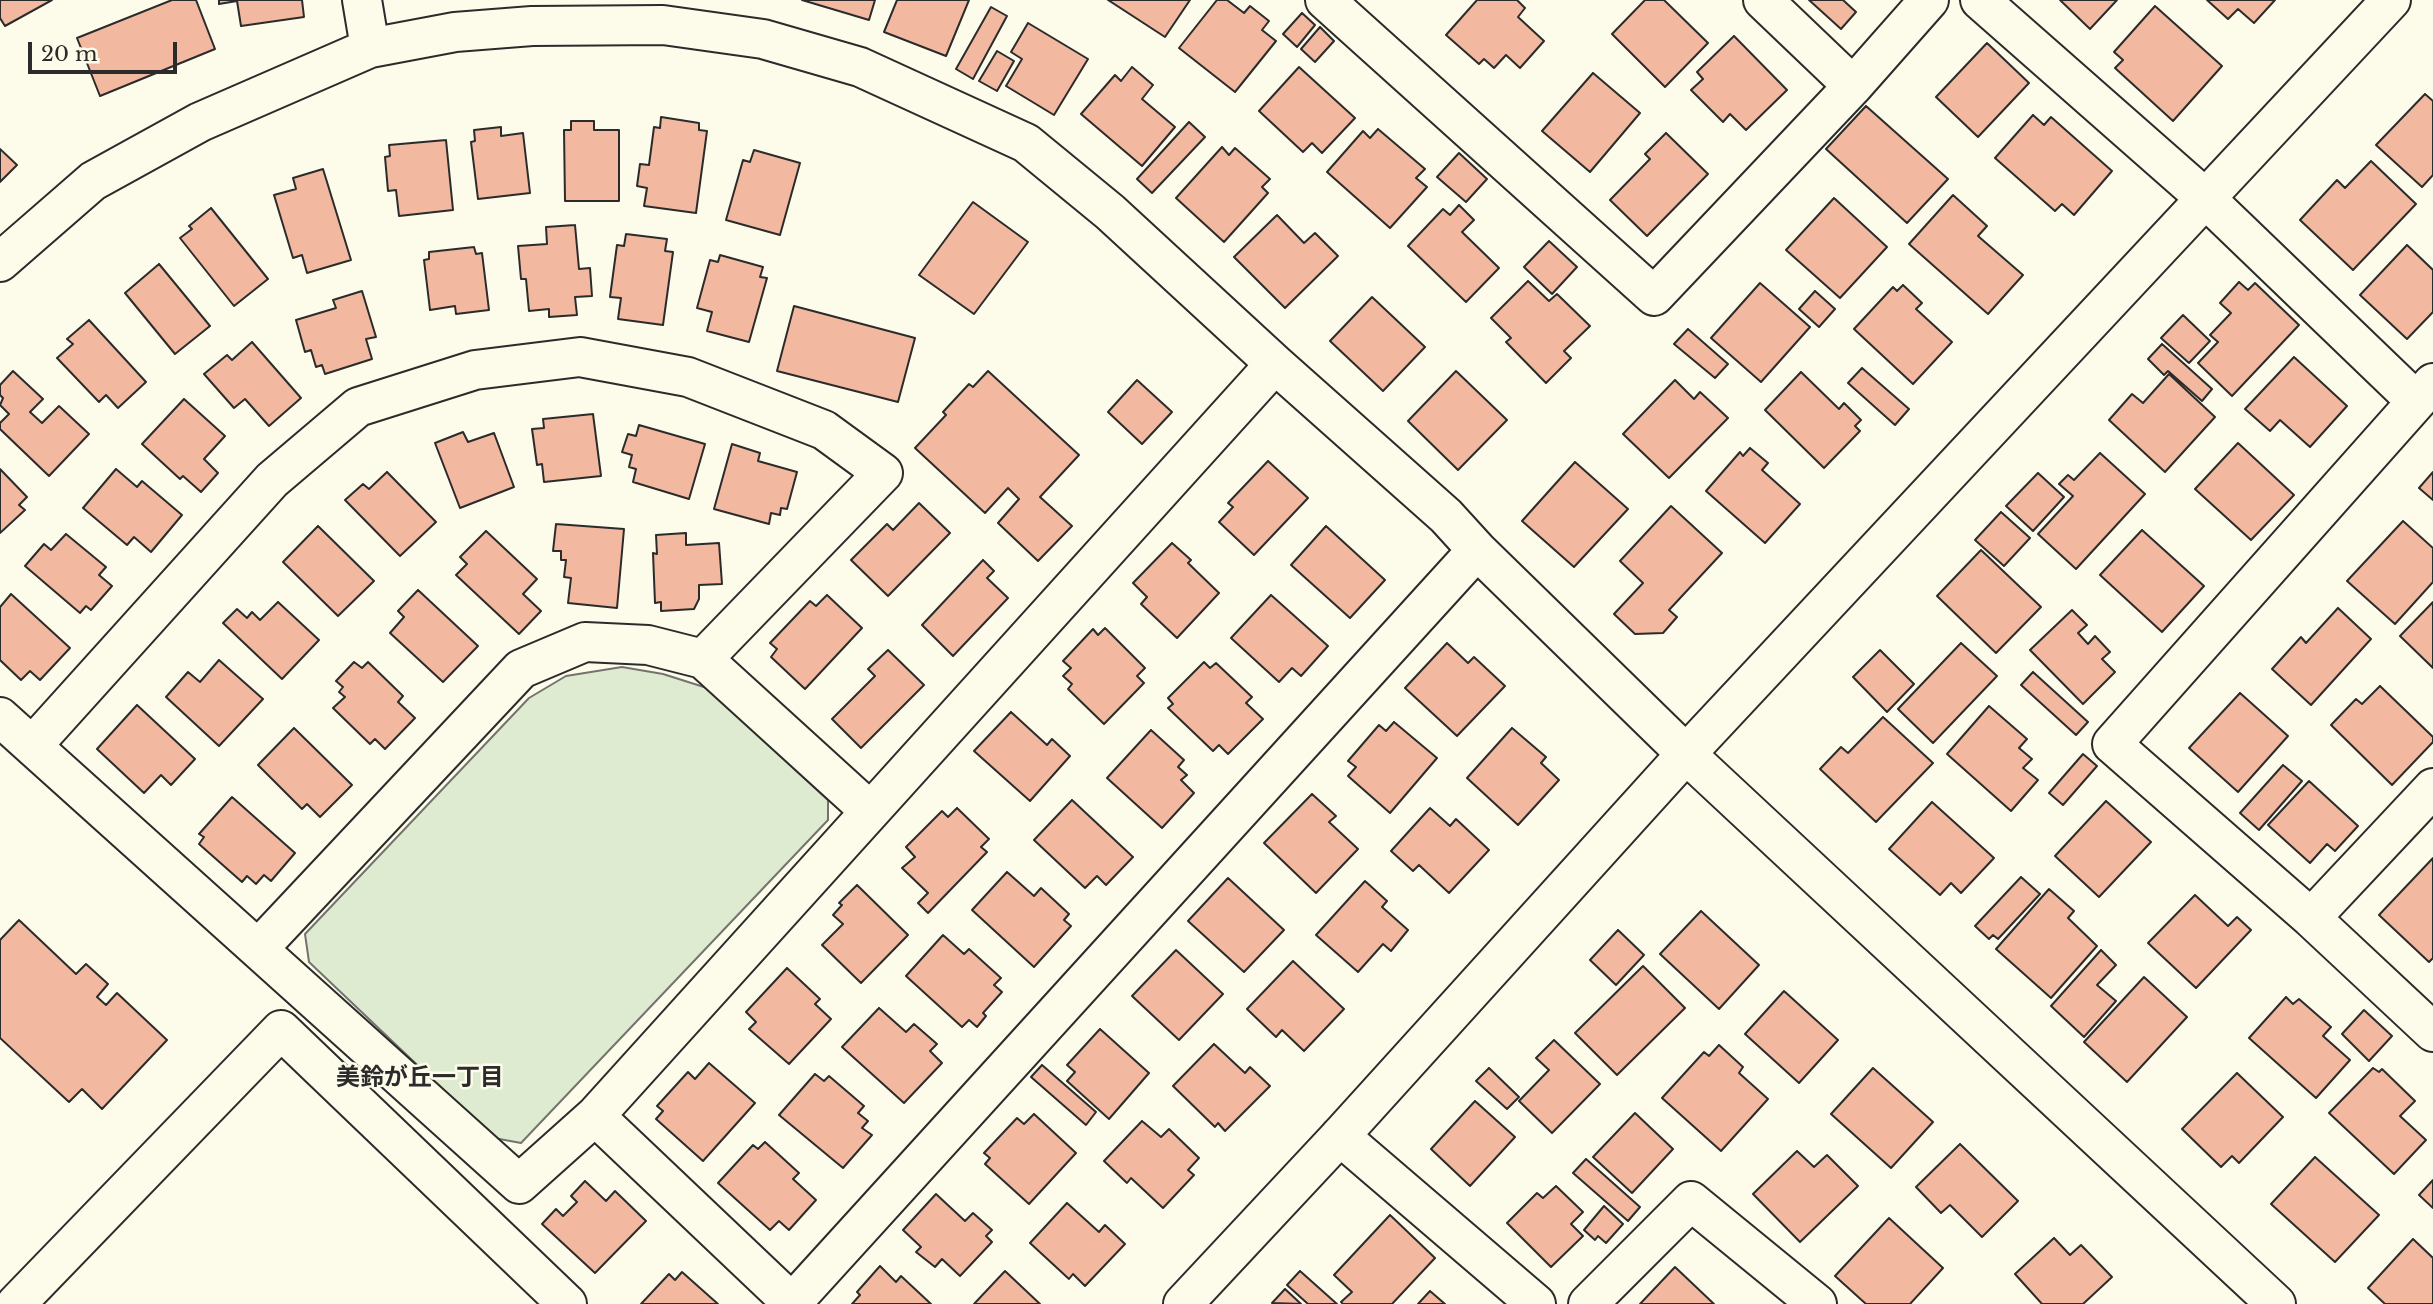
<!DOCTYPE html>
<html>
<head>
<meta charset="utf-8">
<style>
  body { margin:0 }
  #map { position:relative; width:2433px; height:1304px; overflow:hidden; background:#fdfbea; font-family:"Libre Baskerville",serif }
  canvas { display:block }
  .scale { position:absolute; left:28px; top:42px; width:149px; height:32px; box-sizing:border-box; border:4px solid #2b2b2b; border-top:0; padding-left:9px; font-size:21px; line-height:24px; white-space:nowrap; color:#2b2b2b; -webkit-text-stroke:5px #fdfbea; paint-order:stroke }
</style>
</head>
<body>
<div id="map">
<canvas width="2433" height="1304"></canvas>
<div class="scale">20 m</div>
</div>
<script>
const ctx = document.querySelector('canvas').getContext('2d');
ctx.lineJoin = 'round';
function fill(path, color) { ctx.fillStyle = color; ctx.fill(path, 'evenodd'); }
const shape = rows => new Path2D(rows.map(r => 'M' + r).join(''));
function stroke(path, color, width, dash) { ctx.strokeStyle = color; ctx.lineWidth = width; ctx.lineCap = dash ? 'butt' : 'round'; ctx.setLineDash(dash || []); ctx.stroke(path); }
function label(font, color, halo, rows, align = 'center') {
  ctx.font = font + ' "Libre Baskerville","Noto Sans JP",serif'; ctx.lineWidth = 5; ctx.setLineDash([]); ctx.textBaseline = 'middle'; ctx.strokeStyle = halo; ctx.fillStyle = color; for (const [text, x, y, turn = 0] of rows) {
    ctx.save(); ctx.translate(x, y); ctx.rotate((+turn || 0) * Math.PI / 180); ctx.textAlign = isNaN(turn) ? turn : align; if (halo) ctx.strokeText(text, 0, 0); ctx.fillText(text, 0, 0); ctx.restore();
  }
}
const green = shape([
  [622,667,663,674,707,688,828,800,828,820,521,1143,494,1138,309,962,305,934,529,698,566,676,622,667]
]);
const building = shape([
  [0,0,52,0,5,26,0,18,0,0],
  [172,0,196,0,215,49,100,96,77,38,172,0],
  [219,0,302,0,304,17,241,26,237,1,219,4,219,0],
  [802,0,875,0,869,20,802,0],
  [897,0,969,0,946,56,884,32,897,0],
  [1108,0,1190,0,1165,37,1108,0],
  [1217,0,1227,0,1244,13,1250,6,1269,21,1262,30,1276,41,1235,92,1179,48,1217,0],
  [1477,0,1517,0,1525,8,1518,17,1544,41,1520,68,1506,55,1494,68,1484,59,1479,64,1446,35,1477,0],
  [1645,0,1664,0,1708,43,1665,87,1612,34,1645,0],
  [1809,0,1843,0,1856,12,1841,29,1809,0],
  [2060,0,2117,0,2090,29,2060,0],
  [2207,0,2275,0,2254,23,2238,9,2228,19,2207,0],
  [2155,6,2222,66,2173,121,2115,68,2123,60,2114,52,2155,6],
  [991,7,1007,16,973,79,956,69,991,7],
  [1302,13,1315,25,1297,47,1283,34,1302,13],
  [1028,23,1088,59,1054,115,1006,86,1022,59,1011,52,1028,23],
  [1320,27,1334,41,1315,62,1301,49,1320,27],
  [1734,36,1787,90,1746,130,1730,114,1723,122,1691,90,1703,79,1697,72,1734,36],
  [1987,43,2029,83,1978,137,1936,97,1987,43],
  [997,51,1014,61,997,91,979,81,997,51],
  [1132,67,1153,85,1142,99,1175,127,1142,166,1081,114,1115,75,1121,81,1132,67],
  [1299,67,1355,118,1322,153,1312,143,1303,152,1259,111,1299,67],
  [1593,73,1640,113,1590,172,1542,131,1593,73],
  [2425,94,2433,101,2433,175,2422,187,2376,145,2425,94],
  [1866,106,1948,179,1907,223,1826,149,1866,106],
  [2033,115,2044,125,2051,117,2112,171,2074,215,2062,204,2055,211,1995,158,2033,115],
  [661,117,699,123,699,130,707,131,696,213,644,206,647,188,637,186,640,164,649,165,654,127,660,128,661,117],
  [571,121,594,121,594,130,619,130,619,201,565,201,564,130,571,130,571,121],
  [1189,122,1205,137,1152,193,1137,179,1189,122],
  [501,127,501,136,523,133,530,193,478,199,471,142,475,141,474,130,501,127],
  [1378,129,1425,169,1416,178,1427,187,1390,228,1327,172,1363,131,1370,138,1378,129],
  [1666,133,1708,174,1647,236,1610,200,1650,159,1645,154,1666,133],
  [446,140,453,210,399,216,396,190,388,191,385,157,390,156,389,145,446,140],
  [1222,147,1229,155,1235,148,1270,179,1262,187,1268,193,1224,242,1176,198,1222,147],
  [0,149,17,165,0,182,0,149],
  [754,150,800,163,780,235,726,220,743,160,750,162,754,150],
  [1459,153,1487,179,1466,202,1437,177,1459,153],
  [2371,161,2416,204,2353,270,2300,220,2337,180,2345,188,2371,161],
  [323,169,351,260,307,273,302,255,293,258,274,195,296,189,293,178,323,169],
  [1953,195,1987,226,1978,236,2023,275,1988,314,1909,244,1953,195],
  [1834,198,1887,247,1840,298,1786,250,1834,198],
  [973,202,1028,242,974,314,919,275,973,202],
  [1459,205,1474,220,1462,232,1499,268,1466,302,1408,246,1443,209,1450,215,1459,205],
  [211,208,268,279,234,306,180,238,192,229,189,226,211,208],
  [1277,215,1304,243,1315,233,1338,256,1285,308,1234,257,1277,215],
  [575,225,579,269,590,268,592,296,575,297,577,315,549,317,549,309,529,311,526,279,521,279,518,246,547,244,546,227,575,225],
  [626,234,667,239,665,251,673,252,663,325,618,319,621,298,610,297,617,245,624,246,626,234],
  [1549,241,1577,267,1552,294,1524,267,1549,241],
  [2407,245,2433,270,2433,312,2407,339,2360,295,2407,245],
  [474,247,476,254,482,253,489,310,456,314,455,306,430,310,424,260,429,259,429,252,474,247],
  [720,255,763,267,760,277,767,278,749,342,707,331,712,312,697,308,710,260,718,262,720,255],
  [159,264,210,326,175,354,125,293,159,264],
  [1528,281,1549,301,1557,294,1590,326,1564,351,1571,358,1546,383,1506,342,1511,338,1491,318,1528,281],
  [2239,282,2248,290,2255,283,2299,325,2232,396,2198,363,2218,342,2210,335,2231,313,2220,303,2239,282],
  [1760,283,1810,327,1761,382,1711,338,1760,283],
  [1903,285,1922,303,1916,309,1952,342,1913,384,1854,329,1893,287,1897,291,1903,285],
  [362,291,376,337,366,339,372,359,325,374,322,365,316,367,311,350,305,352,296,320,336,308,333,300,362,291],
  [1815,291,1835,309,1819,327,1799,309,1815,291],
  [1372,297,1425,347,1383,391,1330,341,1372,297],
  [794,306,915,338,898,402,777,371,794,306],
  [2183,315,2210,341,2189,363,2161,338,2183,315],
  [89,320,146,382,118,408,106,395,99,402,57,358,73,344,67,339,89,320],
  [1688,329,1728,364,1715,378,1674,344,1688,329],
  [252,342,301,398,269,426,245,399,234,408,204,374,227,355,232,360,252,342],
  [2162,344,2212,389,2202,401,2168,371,2164,375,2148,359,2162,344],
  [2294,357,2347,406,2310,447,2280,420,2270,431,2245,409,2294,357],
  [1862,368,1909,409,1895,425,1848,383,1862,368],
  [13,371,43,399,30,412,42,423,59,406,89,434,49,476,0,429,0,423,9,414,0,405,3,398,0,395,0,385,13,371],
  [988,371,1079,455,1040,497,1072,526,1038,561,998,523,1019,499,1008,488,985,513,915,448,946,415,943,412,969,384,973,387,988,371],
  [1456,371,1507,420,1458,470,1408,421,1456,371],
  [1801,372,1839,409,1844,403,1861,420,1855,426,1860,431,1824,468,1765,410,1801,372],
  [2169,374,2215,417,2165,472,2109,420,2132,394,2143,403,2169,374],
  [1137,380,1172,412,1142,444,1108,412,1137,380],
  [1675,380,1694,399,1700,392,1728,418,1669,478,1623,434,1675,380],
  [184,399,225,436,204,459,218,473,201,492,183,476,180,479,142,444,184,399],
  [593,414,601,476,544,482,542,464,537,465,532,429,544,428,543,419,593,414],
  [639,425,705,444,689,499,633,482,636,469,629,467,632,455,622,452,628,434,636,436,639,425],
  [463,432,468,442,494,433,514,487,460,508,435,443,463,432],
  [2238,443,2294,495,2251,540,2195,489,2238,443],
  [732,444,760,453,758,461,797,472,787,509,781,508,780,515,771,513,769,524,714,509,732,444],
  [1750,448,1768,463,1762,470,1800,504,1765,543,1706,491,1740,452,1743,456,1750,448],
  [2100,453,2145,494,2076,569,2038,534,2073,496,2059,484,2068,475,2074,480,2100,453],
  [1268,461,1308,498,1254,555,1219,522,1233,507,1228,503,1268,461],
  [1575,462,1628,509,1574,567,1522,521,1575,462],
  [0,469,27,497,19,505,25,510,0,533,0,469],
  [116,469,137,487,142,481,182,515,151,552,134,537,127,545,83,508,116,469],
  [387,472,436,522,400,556,345,500,363,484,369,489,387,472],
  [2433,472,2433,500,2419,488,2433,472],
  [2038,473,2064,497,2033,531,2006,506,2038,473],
  [919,503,950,533,888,596,851,560,887,524,893,530,919,503],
  [1671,506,1722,553,1669,610,1677,617,1663,633,1635,634,1614,614,1643,583,1620,561,1671,506],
  [2001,512,2030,538,2004,566,1975,540,2001,512],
  [2403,521,2433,548,2433,582,2395,624,2347,581,2403,521],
  [556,524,624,529,617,608,568,603,571,578,564,577,566,560,561,560,561,551,553,551,556,524],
  [318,526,374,581,338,616,283,562,318,526],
  [1326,526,1385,580,1350,618,1291,565,1326,526],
  [2142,530,2204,586,2162,632,2100,575,2142,530],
  [486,531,537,579,523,594,541,611,519,634,456,575,467,564,460,557,486,531],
  [686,533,686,545,719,543,722,584,699,585,699,599,694,609,661,611,661,602,655,603,653,553,657,554,656,535,686,533],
  [66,534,106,567,99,575,112,586,91,610,86,606,80,613,25,566,44,544,51,550,66,534],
  [1172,543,1191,560,1188,563,1219,593,1177,638,1141,604,1147,597,1133,583,1172,543],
  [1981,550,2041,607,1996,653,1937,596,1981,550],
  [983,560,994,571,987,578,1008,598,953,656,922,625,983,560],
  [418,590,478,646,443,682,390,633,404,617,398,611,418,590],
  [11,594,70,648,40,680,30,671,21,680,0,660,0,607,11,594],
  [827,595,862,628,805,689,771,657,777,649,770,643,810,601,816,606,827,595],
  [1271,595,1328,646,1301,676,1292,668,1279,682,1231,638,1271,595],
  [278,602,319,640,282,679,223,623,237,609,247,618,252,612,260,620,278,602],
  [2433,602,2433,668,2400,636,2433,602],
  [2338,608,2371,639,2311,705,2272,669,2301,637,2306,643,2338,608],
  [2072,610,2087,625,2078,633,2088,644,2095,636,2110,652,2102,659,2115,672,2083,704,2030,650,2072,610],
  [1105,628,1145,668,1137,676,1144,683,1104,724,1068,689,1072,684,1063,676,1071,668,1063,661,1093,629,1098,635,1105,628],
  [1447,643,1468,663,1474,657,1505,686,1457,736,1405,688,1447,643],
  [1961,643,1997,676,1933,743,1898,709,1961,643],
  [888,650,924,685,861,748,832,719,875,676,868,669,888,650],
  [1880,650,1914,684,1887,712,1853,677,1880,650],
  [219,660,263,699,219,746,166,697,188,672,200,682,219,660],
  [354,662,362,668,368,662,403,696,398,702,415,718,385,749,375,739,370,744,333,708,345,697,339,692,343,687,336,681,354,662],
  [1204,662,1210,668,1216,663,1252,697,1246,703,1263,719,1228,754,1219,745,1213,751,1168,708,1173,704,1168,698,1204,662],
  [2033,672,2088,722,2076,735,2021,685,2033,672],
  [2380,686,2433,737,2433,742,2392,785,2331,725,2356,699,2362,704,2380,686],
  [2240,693,2288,736,2238,792,2189,748,2240,693],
  [137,705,195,759,171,785,161,775,144,793,97,749,137,705],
  [1989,706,2027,739,2019,748,2032,759,2023,768,2038,780,2011,811,1947,754,1989,706],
  [1011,712,1047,745,1052,739,1070,756,1030,801,974,751,1011,712],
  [1883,717,1933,763,1876,822,1820,769,1841,747,1848,753,1883,717],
  [1394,722,1437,758,1390,813,1348,776,1356,767,1348,761,1379,725,1386,731,1394,722],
  [294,728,352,785,320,817,307,804,302,809,258,765,294,728],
  [1512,728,1546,757,1541,763,1559,780,1518,825,1467,778,1512,728],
  [1151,730,1184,760,1178,767,1187,775,1181,780,1194,793,1162,828,1107,778,1151,730],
  [2083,754,2097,766,2063,805,2049,793,2083,754],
  [2283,765,2302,781,2259,830,2240,813,2283,765],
  [2309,781,2358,826,2335,851,2327,844,2310,863,2268,825,2309,781],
  [1312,794,1336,816,1329,822,1358,849,1316,893,1264,843,1312,794],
  [232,797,295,853,271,881,264,875,256,884,247,876,242,882,199,844,204,837,199,834,232,797],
  [1072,800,1133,857,1106,885,1097,876,1085,888,1034,840,1072,800],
  [2106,801,2151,842,2099,897,2055,856,2106,801],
  [1932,802,1994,858,1961,893,1951,883,1940,895,1889,849,1932,802],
  [957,808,989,839,981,847,987,852,928,913,918,903,928,893,902,868,915,857,906,847,942,811,948,817,957,808],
  [1430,808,1450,826,1456,819,1489,850,1449,893,1419,865,1413,871,1391,851,1430,808],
  [2433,858,2433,958,2429,962,2379,915,2433,858],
  [1007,872,1034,896,1041,888,1069,914,1064,920,1071,926,1034,967,972,910,1007,872],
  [2021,877,2040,894,1998,939,1993,935,1989,939,1975,926,2021,877],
  [1228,878,1284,930,1244,972,1188,921,1228,878],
  [1365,881,1387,901,1382,907,1408,930,1391,951,1383,944,1358,972,1316,935,1365,881],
  [857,885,908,935,861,983,822,945,843,924,833,915,842,905,839,903,857,885],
  [2049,889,2074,911,2068,918,2097,946,2051,998,1996,949,2049,889],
  [2195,895,2228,926,2237,917,2251,930,2196,988,2148,943,2195,895],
  [1701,911,1759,965,1719,1009,1660,954,1701,911],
  [19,920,76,974,86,964,108,984,97,997,106,1005,117,993,167,1040,102,1109,82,1089,69,1102,0,1038,0,940,19,920],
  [1618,930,1644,955,1616,985,1590,960,1618,930],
  [943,935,964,954,969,949,1001,978,994,985,1002,992,983,1013,986,1016,977,1027,969,1020,962,1027,906,976,943,935],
  [1176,950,1223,994,1179,1040,1132,996,1176,950],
  [2101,950,2116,965,2097,985,2116,1001,2084,1037,2051,1006,2101,950],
  [1293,961,1344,1009,1304,1051,1282,1030,1276,1037,1247,1009,1293,961],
  [1643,966,1685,1008,1617,1075,1575,1033,1643,966],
  [787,968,820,999,815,1004,831,1019,789,1064,749,1029,756,1022,746,1012,787,968],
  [2144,977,2187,1017,2127,1082,2084,1042,2144,977],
  [1784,991,1838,1040,1799,1083,1745,1034,1784,991],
  [2286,997,2293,1004,2299,999,2331,1027,2323,1036,2350,1060,2316,1098,2249,1038,2286,997],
  [879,1008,906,1032,914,1024,937,1044,930,1051,942,1063,904,1103,842,1047,879,1008],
  [2364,1010,2392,1036,2369,1061,2342,1034,2364,1010],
  [1100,1029,1149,1073,1109,1119,1067,1081,1075,1072,1067,1065,1100,1029],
  [1554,1040,1600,1084,1552,1133,1519,1101,1549,1070,1536,1058,1554,1040],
  [1214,1044,1245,1073,1250,1067,1270,1086,1225,1131,1218,1123,1215,1127,1173,1086,1214,1044],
  [1719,1045,1743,1067,1739,1073,1768,1099,1721,1151,1662,1098,1704,1052,1709,1056,1719,1045],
  [709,1063,755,1103,703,1161,656,1119,663,1111,657,1106,688,1072,695,1079,709,1063],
  [1042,1065,1096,1112,1086,1125,1031,1077,1042,1065],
  [1489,1068,1519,1097,1507,1109,1476,1081,1489,1068],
  [1873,1068,1933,1122,1891,1168,1831,1114,1873,1068],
  [2373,1068,2379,1072,2382,1069,2415,1101,2400,1116,2426,1140,2394,1174,2329,1113,2373,1068],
  [2237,1073,2283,1117,2239,1163,2232,1156,2221,1167,2182,1129,2237,1073],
  [815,1074,824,1081,829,1076,864,1106,858,1113,868,1121,862,1128,872,1135,843,1168,779,1115,815,1074],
  [1475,1101,1515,1137,1470,1186,1431,1149,1475,1101],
  [1635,1113,1673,1149,1632,1193,1593,1157,1635,1113],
  [1034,1114,1076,1153,1029,1204,985,1164,990,1158,984,1153,1017,1118,1024,1124,1034,1114],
  [1142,1121,1161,1137,1169,1129,1199,1158,1188,1170,1194,1175,1163,1208,1131,1178,1127,1183,1104,1161,1142,1121],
  [765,1142,799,1173,793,1179,816,1200,789,1230,779,1221,770,1230,718,1183,753,1145,758,1149,765,1142],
  [1960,1144,2018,1201,1982,1237,1950,1205,1941,1213,1916,1187,1960,1144],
  [1797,1151,1814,1167,1827,1155,1858,1186,1800,1242,1753,1194,1797,1151],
  [2315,1157,2379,1215,2335,1262,2271,1204,2315,1157],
  [1586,1159,1640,1207,1628,1221,1573,1173,1586,1159],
  [2433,1180,2433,1208,2419,1195,2433,1180],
  [585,1181,606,1201,615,1191,646,1221,595,1273,542,1224,556,1209,563,1216,577,1202,571,1196,585,1181],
  [1556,1186,1583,1212,1571,1224,1583,1236,1551,1267,1507,1223,1537,1193,1543,1198,1556,1186],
  [936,1194,965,1221,973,1213,992,1230,986,1236,992,1242,960,1276,942,1259,935,1267,916,1252,921,1247,903,1230,936,1194],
  [1067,1203,1099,1232,1105,1225,1125,1244,1085,1286,1073,1274,1069,1279,1030,1243,1067,1203],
  [1604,1206,1623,1224,1606,1243,1598,1236,1595,1240,1584,1230,1604,1206],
  [1390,1215,1435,1258,1392,1304,1343,1304,1341,1302,1352,1292,1334,1275,1390,1215],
  [1889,1218,1943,1268,1910,1304,1866,1304,1835,1276,1889,1218],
  [2054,1238,2070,1255,2081,1245,2112,1277,2083,1304,2042,1304,2015,1274,2054,1238],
  [2413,1239,2433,1258,2433,1304,2385,1304,2368,1288,2413,1239],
  [880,1266,896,1282,901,1276,931,1304,852,1304,860,1295,857,1292,880,1266],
  [1675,1267,1714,1304,1640,1304,1675,1267],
  [1005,1271,1040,1304,974,1304,1005,1271],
  [1300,1271,1337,1304,1308,1304,1287,1285,1300,1271],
  [682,1272,718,1304,641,1304,669,1274,675,1280,682,1272],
  [1285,1289,1301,1304,1272,1303,1285,1289],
  [1430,1291,1445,1304,1418,1304,1430,1291]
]);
const street = shape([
  [362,0,370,48],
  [1325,0,1654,296,1853,86,1929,0],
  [1763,0,1853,86],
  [1980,0,2205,198,2416,401],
  [0,262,93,181,200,122,370,48,455,32,532,26,663,25,763,39,860,67,1026,143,1110,212,1275,364,1446,516,1477,550,1686,754],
  [2433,383,2112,744,2311,918,2433,1032],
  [0,717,519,1184,595,1116,1275,364],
  [33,745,272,480,358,407,475,370,580,357,688,377,824,430,883,473,703,659],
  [2311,918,2433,788],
  [258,949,521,669,585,642,648,645,703,659,870,811],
  [595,1116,792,1303,1477,550],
  [1340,1136,1536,1304],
  [16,1304,281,1030,567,1304],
  [1588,1304,1691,1201,1817,1304]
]);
const secondary = shape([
  [1686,754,2276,1304],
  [1183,1304,1340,1136,1686,754,2391,0]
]);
const neighbourhoodNames = [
  ["美鈴が丘一丁目",420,1078]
];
fill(green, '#deebd1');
stroke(green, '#74746e', 2);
fill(building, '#f2b8a0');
stroke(building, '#2b2b2b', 2);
stroke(street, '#2b2b2b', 42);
stroke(secondary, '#2b2b2b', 42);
stroke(street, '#fdfbea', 38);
stroke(secondary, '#fdfbea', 38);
label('bold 24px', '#2b2b2b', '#fdfbea', neighbourhoodNames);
</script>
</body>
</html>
